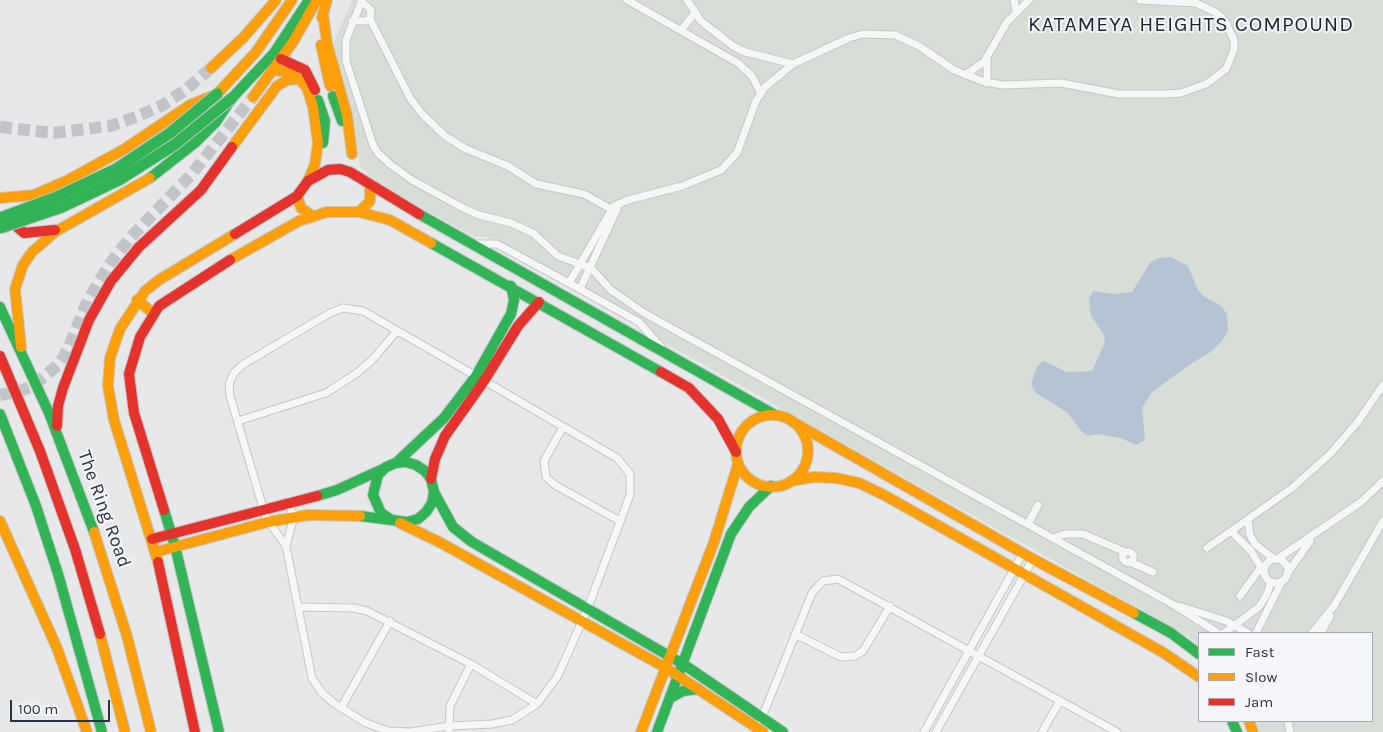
<!DOCTYPE html>
<html>
<head>
<meta charset="utf-8">
<style>
  body { margin:0 }
  #map { position:relative; width:1383px; height:732px; overflow:hidden; background:#e6e8ea; font-family:Karla,sans-serif }
  canvas { display:block }
  .legend { position:absolute; left:1198px; top:632px; width:175px; height:90px; box-sizing:border-box; background:#f4f6f9; border:1px solid #a4a8b1; margin:0; padding:6px 9px; list-style:none; font-size:15px; color:#2b3445 }
  .legend li { display:flex; align-items:center; gap:10px; height:25px }
  .legend b { width:25px; border:1px solid #a4a8b1 }
  .scale { position:absolute; left:10px; top:700px; width:100px; height:22px; box-sizing:border-box; border:2px solid #2b3445; border-top:0; padding-left:6px; font-size:15px; line-height:18px; white-space:nowrap; color:#2b3445; -webkit-text-stroke:4px #f4f6f9; paint-order:stroke }
</style>
</head>
<body>
<div id="map">
<canvas width="1383" height="732"></canvas>
<ul class="legend">
<li><b style="height:6px;background:#30b455"></b>Fast</li>
<li><b style="height:6px;background:#ff9f0a"></b>Slow</li>
<li><b style="height:6px;background:#e5322d"></b>Jam</li>
</ul>
<div class="scale">100 m</div>
</div>
<script>
const ctx = document.querySelector('canvas').getContext('2d');
ctx.lineJoin = 'round';
function fill(path, color) { ctx.fillStyle = color; ctx.fill(path, 'evenodd'); }
const shape = rows => new Path2D(rows.map(r => 'M' + r).join(''));
function stroke(path, color, width, dash) { ctx.strokeStyle = color; ctx.lineWidth = width; ctx.lineCap = dash ? 'butt' : 'round'; ctx.setLineDash(dash || []); ctx.stroke(path); }
function label(font, color, halo, rows, align = 'center') {
  ctx.font = font + ' Karla,sans-serif'; ctx.lineWidth = 4; ctx.setLineDash([]); ctx.textBaseline = 'middle'; ctx.strokeStyle = halo; ctx.fillStyle = color; for (const [text, x, y, turn = 0] of rows) {
    ctx.save(); ctx.translate(x, y); ctx.rotate((+turn || 0) * Math.PI / 180); ctx.textAlign = isNaN(turn) ? turn : align; if (halo) ctx.strokeText(text, 0, 0); ctx.fillText(text, 0, 0); ctx.restore();
  }
}
const green = shape([
  [352,0,1383,0,1383,732,1260,732,1256,721,1372,721,1372,633,1199,633,1199,646,1188,636,661,341,651,329,487,237,473,236,379,184,361,167,340,97,334,42]
]);
const water = shape([
  [1171,257,1188,266,1198,290,1205,297,1221,306,1227,314,1228,331,1221,342,1209,353,1189,365,1152,392,1142,408,1145,440,1136,445,1121,438,1098,434,1088,436,1082,432,1068,413,1036,393,1031,384,1037,366,1044,361,1067,372,1092,371,1105,342,1103,333,1091,316,1089,299,1093,291,1115,294,1132,292,1150,263,1158,258]
]);
const highwayTunnel = shape([
  [0,127,54,133,110,126,136,117,161,106,184,91,211,68],
  [0,395,17,392,33,386,59,364,68,349,88,300,111,262,129,239,191,175,253,97]
]);
const street = shape([
  [362,0,346,40,346,61,373,145,378,153,391,165,412,180,463,208,479,215,511,223,533,233,558,256,591,268,611,290,644,313,1174,605,1218,633],
  [627,0,738,63,752,76,761,94],
  [687,0,701,21,733,46,745,52,793,64],
  [1014,0,1016,11],
  [361,1,371,10,370,19,410,98,422,114,445,136,466,149,508,166,536,184,584,194,616,212],
  [352,21,365,21,370,19],
  [681,30,695,13],
  [987,57,987,83],
  [965,75,984,62,1007,22,1029,0],
  [473,244,497,244,569,283,639,322,661,347],
  [569,283,614,206,628,200,682,186,721,170,737,153,756,101,765,87,793,64,849,38,863,34,895,35,919,46,954,70,982,81,1002,85,1061,83,1119,94,1166,94,1181,93,1206,84,1226,69,1234,50,1234,40,1225,21,1217,13,1196,3,1140,0],
  [580,289,617,209],
  [343,308,363,311,476,376,617,458,630,474,630,495,587,610,564,662,557,677,537,704,512,720,492,724,449,726,411,732,388,731,366,723,335,704,322,693,312,678,286,546,266,518,230,396,229,384,234,373,242,365,330,313,343,308],
  [238,421,326,393,357,373,372,360,397,331],
  [563,427,544,461,546,477,555,485,620,521],
  [1248,520,1250,535,1255,544,1274,559],
  [1028,524,1038,505],
  [1231,531,1251,551,1264,573],
  [1053,538,1065,534,1083,534,1125,552],
  [286,546,294,517,289,504],
  [1207,548,1292,488,1330,454,1357,423,1383,385],
  '1122.5 557a5.5 5.5 0 1 1 11 0a5.5 5.5 0 1 1-11 0Z',
  [1277,559,1361,502,1383,481],
  '1264 571a12 12 0 1 1 24 0a12 12 0 1 1-24 0Z',
  [1130,562,1153,572],
  [1287,574,1310,541],
  [1240,596,1261,567],
  [1179,606,1226,621,1248,633],
  [299,607,354,608,367,611,471,664,537,704],
  [1224,633,1259,607,1267,594,1271,582],
  [1256,633,1282,581],
  [1312,633,1334,606,1383,521],
  [1321,633,1330,616],
  [795,634,841,657,855,656,863,651,890,606],
  [341,708,390,621],
  [761,720,812,593,823,581,838,579,1117,732],
  [1288,721,1290,732],
  [449,732,450,706,471,664],
  [924,732,1023,553],
  [936,732,1033,559],
  [1042,732,1060,701]
]);
const fast = shape([
  [333,96,342,121],
  [318,100,325,121,323,143],
  [150,178,196,142,216,122,232,98,274,53,309,0],
  [419,214,775,415],
  [431,243,661,372],
  [0,307,49,413,94,532],
  [0,414,36,506,59,577,102,732],
  [396,463,444,418,476,376,511,314,514,300,511,286],
  [434,492,453,527,472,542,683,664,783,732],
  [317,496,337,490,383,469],
  [164,510,175,546,219,732],
  [360,516,407,522,418,519,426,512,432,503,434,492,431,479,425,471,416,465,406,462,396,463,386,467,378,475,373,495,381,513,390,519],
  [1134,613,1171,633,1199,654],
  [670,698,683,691,698,689],
  [1232,721,1237,732],
  [657,732,731,534,749,507,771,486]
]);
const slow = shape([
  [323,13,327,43,347,115,352,154],
  [322,18,327,0],
  [321,45,330,86],
  [211,68,243,38,276,0],
  [273,70,289,72,299,79,307,88,313,107,318,143,315,164,308,181],
  [253,97,293,42,317,0],
  [232,147,277,86,287,80,299,79],
  [297,196,301,208,311,215],
  [0,198,34,195,68,180,123,150,190,105,217,94,256,52,292,0],
  [359,212,370,201,370,186],
  [230,260,299,221,327,212,359,212,390,220,431,243],
  [137,300,153,313],
  [21,347,15,289,23,265,32,252,55,232,150,178],
  '736 451a36 36 0 1 1 72 0a36 36 0 1 1-72 0Z',
  [795,423,1033,559,1134,613],
  [791,481,814,477,836,478,859,483,884,495,1164,653,1199,677],
  [0,521,57,648,87,732],
  [400,523,441,543,666,668,763,732],
  [94,532,127,636,151,732],
  [156,552,268,522,308,515,360,516],
  [158,562,114,420,108,386,110,358,120,329,145,291,159,280,235,234],
  [100,634,125,732],
  [1249,721,1253,732],
  [641,732,714,542,738,464]
]);
const jam = shape([
  [281,59,305,70,315,90],
  [14,215,16,226,24,233,55,230],
  [235,234,297,196,308,181,328,170,340,169,350,172,419,214],
  [0,356,40,451,75,549,100,634],
  [661,372,689,388,718,419,736,452],
  [57,426,58,406,63,388,89,320,111,281,139,247,201,190,232,147],
  [431,479,435,459,445,436,484,381,518,326,539,302],
  [164,510,134,413,129,374,140,337,159,306,230,260],
  [152,539,317,496],
  [158,562,195,732]
]);
const fastBridge = shape([
  [0,218,57,197,116,169,170,133,217,94],
  [0,228,62,207,119,180,174,145,232,98]
]);
const streetNames = [
  ["The Ring Road",104,509,70]
];
const quarterNames = [
  ["KATAMEYA HEIGHTS COMPOUND",1191,25]
];
fill(green, '#d6ded6');
fill(water, '#b4c4d5');
stroke(highwayTunnel, '#c1c4c9', 12, [12, 6]);
stroke(street, '#c4c6c8', 9);
stroke(fast, '#c4c6c8', 12);
stroke(slow, '#c4c6c8', 12);
stroke(jam, '#c4c6c8', 12);
stroke(street, '#f5f6f7', 7);
stroke(fast, '#30b455', 10);
stroke(slow, '#ff9f0a', 10);
stroke(jam, '#e5322d', 10);
stroke(fastBridge, '#c2c5c8', 13, []);
stroke(fastBridge, '#30b455', 11);
label('19px', '#2b3445', '#f4f6f9', streetNames);
ctx.letterSpacing = '1px';
label('21px', '#1d2536', '#f4f6f9', quarterNames);
ctx.letterSpacing = '0px';
</script>
</body>
</html>
